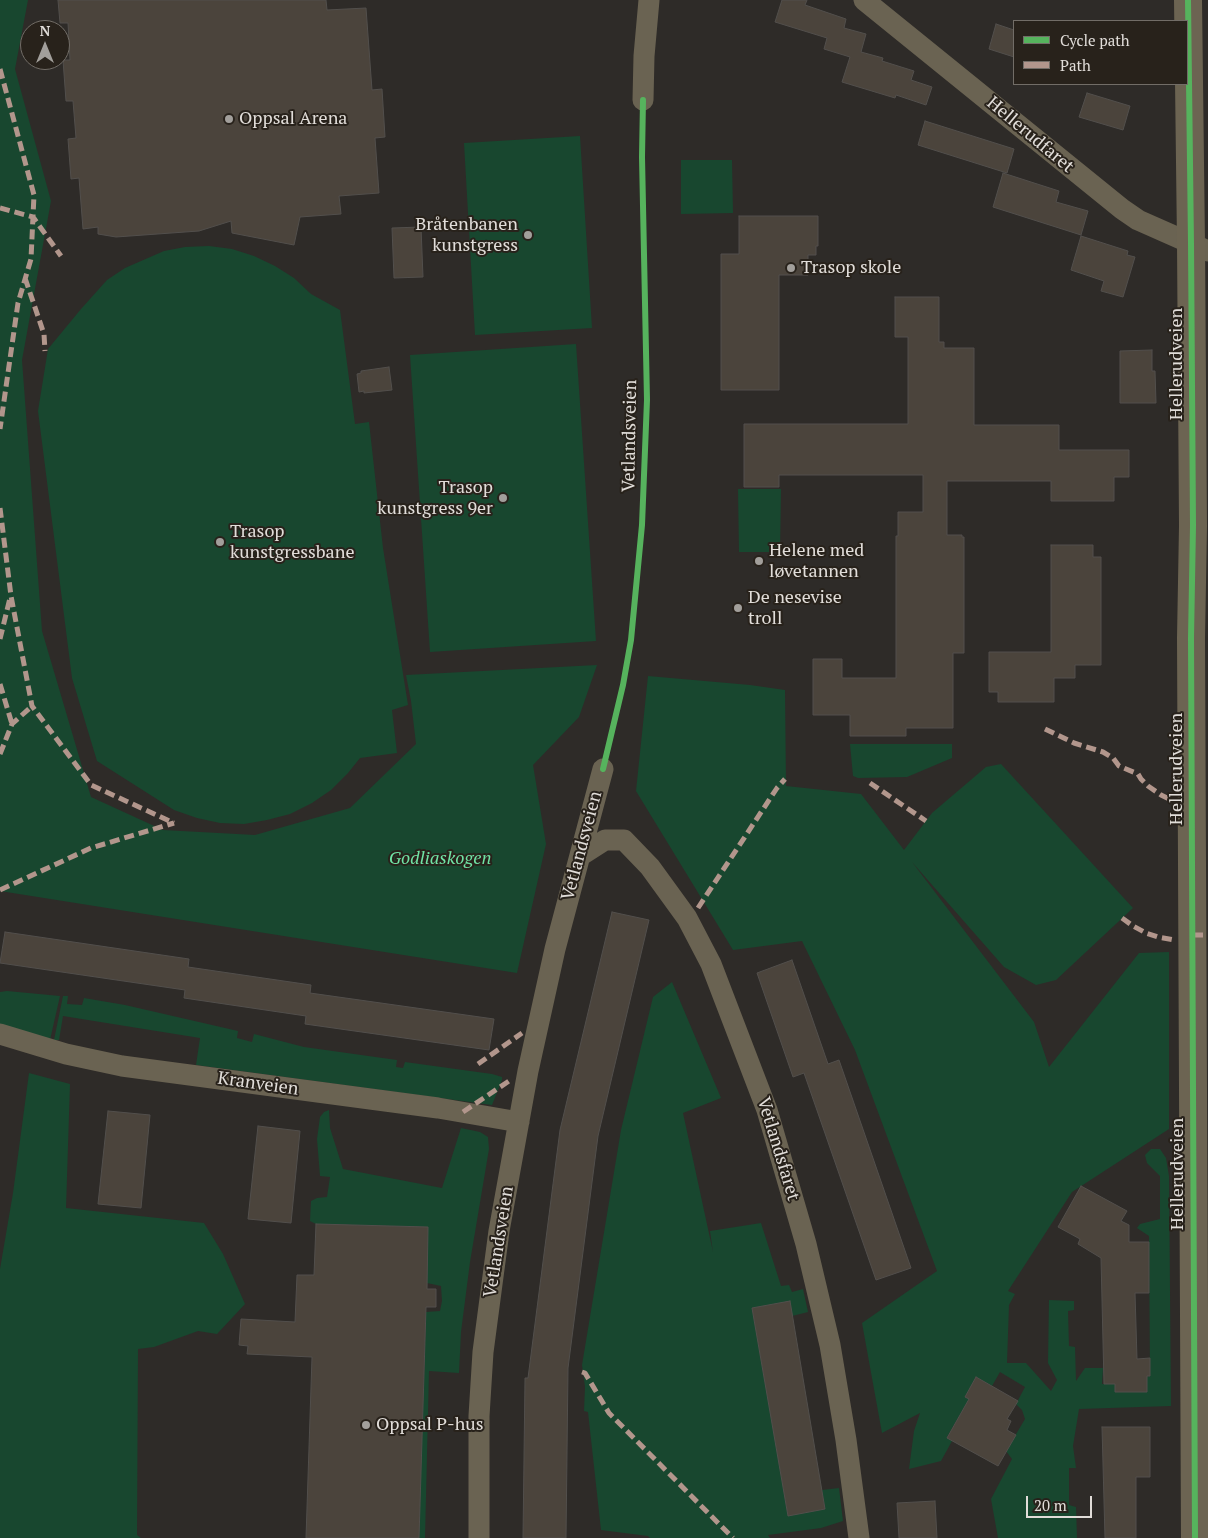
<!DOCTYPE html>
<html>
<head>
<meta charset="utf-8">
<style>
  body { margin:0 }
  #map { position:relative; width:1208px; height:1538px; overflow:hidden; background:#2e2b28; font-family:"PT Serif",serif }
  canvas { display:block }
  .legend { position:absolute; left:1013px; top:20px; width:175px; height:65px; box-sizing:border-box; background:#28221b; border:1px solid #726d67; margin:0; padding:6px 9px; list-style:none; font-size:15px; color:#e1ddd9 }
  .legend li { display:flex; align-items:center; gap:10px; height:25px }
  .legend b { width:25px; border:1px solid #726d67 }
  .north { position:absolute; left:20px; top:20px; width:50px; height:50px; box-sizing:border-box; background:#28221b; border:1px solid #726d67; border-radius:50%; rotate:0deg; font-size:14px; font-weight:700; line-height:20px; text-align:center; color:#e1ddd9 }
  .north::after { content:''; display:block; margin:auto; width:18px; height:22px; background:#a29f9b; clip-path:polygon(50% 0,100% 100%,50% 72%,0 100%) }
  .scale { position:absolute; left:1026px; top:1496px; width:66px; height:22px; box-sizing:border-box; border:2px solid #e1ddd9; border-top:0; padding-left:6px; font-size:15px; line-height:18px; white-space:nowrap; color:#e1ddd9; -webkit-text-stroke:4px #28221b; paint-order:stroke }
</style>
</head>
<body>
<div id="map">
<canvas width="1208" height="1538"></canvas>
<ul class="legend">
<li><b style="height:6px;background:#56b35d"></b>Cycle path</li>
<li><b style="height:6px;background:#b2968c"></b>Path</li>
</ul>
<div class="north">N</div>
<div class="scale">20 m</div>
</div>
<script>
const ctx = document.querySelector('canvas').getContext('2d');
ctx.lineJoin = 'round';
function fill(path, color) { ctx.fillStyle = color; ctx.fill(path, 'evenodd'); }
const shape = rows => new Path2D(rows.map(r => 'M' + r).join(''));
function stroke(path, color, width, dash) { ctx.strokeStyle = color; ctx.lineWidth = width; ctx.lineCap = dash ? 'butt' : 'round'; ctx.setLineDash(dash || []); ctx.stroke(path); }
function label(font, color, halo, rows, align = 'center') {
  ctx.font = font + ' "PT Serif",serif'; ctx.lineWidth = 4; ctx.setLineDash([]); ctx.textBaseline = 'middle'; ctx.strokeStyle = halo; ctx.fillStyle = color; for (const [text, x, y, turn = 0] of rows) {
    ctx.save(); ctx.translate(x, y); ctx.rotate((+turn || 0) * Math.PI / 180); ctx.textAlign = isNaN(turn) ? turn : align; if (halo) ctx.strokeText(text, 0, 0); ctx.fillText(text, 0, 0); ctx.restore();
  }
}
const green = shape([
  [0,0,28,0,15,69,51,201,22,360,42,631,91,797,163,830,255,835,350,808,416,744,411,701,406,675,597,665,579,717,533,765,546,844,517,973,0,891],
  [580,136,592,328,475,335,464,143],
  [681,160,732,160,733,213,681,214],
  [209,246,232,249,254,256,275,266,294,278,311,294,340,310,355,424,369,422,383,548,408,705,392,710,397,753,360,758,348,773,331,790,312,803,290,814,267,820,244,824,220,823,197,818,174,810,97,761,72,678,38,411,48,349,81,309,107,280,125,268,164,251,185,247],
  [576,344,596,641,430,652,410,355],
  [738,489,781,489,780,552,739,552],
  [648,676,750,685,785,690,786,786,861,794,904,850,932,813,986,767,1001,764,1133,908,1056,980,1036,985,1004,967,912,862,1034,1022,1049,1067,1139,953,1169,952,1169,1129,1072,1192,1008,1291,1015,1294,1009,1305,1007,1363,1026,1363,1051,1391,1057,1380,1048,1363,1049,1300,1074,1301,1074,1310,1068,1311,1069,1346,1075,1347,1076,1381,1085,1368,1103,1368,1102,1384,1115,1384,1150,1376,1149,1236,1137,1228,1140,1224,1160,1219,1160,1176,1147,1163,1145,1155,1151,1149,1160,1149,1166,1158,1169,1176,1171,1406,1079,1409,1073,1446,1076,1468,1069,1468,1069,1505,1076,1507,1077,1538,998,1538,991,1499,1012,1459,1006,1451,1025,1419,1022,1410,1016,1404,1025,1387,1000,1372,992,1386,976,1377,965,1397,969,1399,947,1437,952,1441,941,1461,909,1469,914,1431,920,1413,882,1433,862,1323,937,1271,855,1050,802,941,733,950,636,791],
  [850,744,952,744,952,758,907,777,858,778,853,776],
  [672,982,721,1098,683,1113,713,1252,710,1231,761,1223,781,1286,789,1285,792,1292,803,1289,808,1312,792,1316,790,1302,752,1308,788,1515,825,1509,822,1490,839,1488,843,1521,821,1528,768,1535,770,1538,650,1538,648,1536,601,1530,588,1412,584,1411,585,1387,582,1365,621,1130,653,997],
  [7,991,60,996,50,1040,0,1024,0,992],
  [63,996,68,996,67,1004,82,1005,84,998,125,1005,238,1031,237,1038,252,1042,254,1034,304,1047,397,1060,396,1067,403,1068,405,1062,492,1074,502,1077,502,1080,492,1105,196,1065,200,1038,63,1016,59,1040,54,1040],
  [29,1073,70,1084,66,1208,204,1223,223,1254,245,1304,217,1334,198,1331,154,1347,138,1349,137,1535,141,1538,0,1538,0,1269,13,1193],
  [329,1110,330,1128,343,1169,442,1188,461,1128,480,1132,488,1137,489,1149,470,1262,461,1332,459,1373,429,1371,425,1538,419,1538,426,1312,440,1311,442,1301,441,1286,427,1283,428,1227,316,1224,310,1221,311,1201,317,1198,327,1197,330,1177,320,1176,317,1139,320,1117,324,1112]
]);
const building = shape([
  [58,0,326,0,327,10,366,8,372,90,382,89,385,137,375,138,379,193,339,196,341,214,300,217,294,245,232,233,231,221,199,231,116,237,98,234,98,227,83,229,79,178,71,179,68,139,76,138,73,101,66,101,63,60,70,60,68,23,60,23,58,0],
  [782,0,807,0,805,5,846,19,844,28,866,34,861,52,883,58,882,61,914,71,911,80,932,87,926,105,896,95,895,98,842,82,850,57,824,49,827,38,775,22,782,0],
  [996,24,1014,30,1014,57,989,49,996,24],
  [1087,93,1130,106,1123,130,1079,117,1087,93],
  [925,121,1014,149,1007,173,918,145,925,121],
  [1003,173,1059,191,1056,202,1088,211,1081,235,993,207,1003,173],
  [739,216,818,216,818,246,816,246,816,255,808,255,808,275,779,275,779,390,721,390,721,254,739,254,739,216],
  [421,227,423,277,394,278,392,228,421,227],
  [1081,236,1128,251,1127,255,1135,257,1123,297,1101,291,1104,281,1071,270,1081,236],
  [895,297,939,297,939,342,944,342,944,348,974,348,974,425,1059,425,1059,450,1129,450,1129,477,1114,477,1114,501,1051,501,1051,481,947,481,947,535,962,535,962,537,964,537,964,653,953,653,953,728,906,728,906,736,850,736,850,715,813,715,813,659,842,659,842,678,896,678,896,536,898,536,898,512,923,512,923,475,779,475,779,487,744,487,744,424,908,424,908,337,895,337,895,297],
  [1152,350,1152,371,1155,371,1156,403,1120,403,1120,351,1152,350],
  [389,367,392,390,364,393,364,391,359,392,357,374,361,373,361,371,389,367],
  [1051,545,1093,545,1093,557,1101,557,1101,665,1075,665,1075,678,1054,678,1054,702,998,702,998,692,989,692,989,652,1051,652,1051,545],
  [612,912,649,920,598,1136,568,1368,566,1538,523,1538,525,1378,528,1378,560,1130,612,912],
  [5,932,189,959,188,967,311,985,310,993,494,1019,489,1050,305,1024,306,1016,184,998,185,990,0,963,5,932],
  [792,960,828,1064,839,1060,911,1268,876,1280,804,1073,793,1077,757,973,792,960],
  [108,1111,150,1115,141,1208,98,1204,108,1111],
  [258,1126,300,1131,291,1223,248,1219,258,1126],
  [1081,1186,1127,1211,1121,1221,1129,1225,1129,1242,1149,1242,1149,1293,1135,1293,1137,1359,1150,1358,1150,1376,1147,1376,1147,1392,1115,1392,1115,1384,1104,1384,1101,1258,1078,1244,1080,1239,1058,1227,1081,1186],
  [316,1224,428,1227,427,1289,436,1289,436,1307,426,1307,419,1538,306,1538,312,1357,247,1354,248,1346,239,1345,241,1319,295,1322,297,1275,314,1275,316,1224],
  [790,1301,825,1509,788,1516,752,1308,790,1301],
  [976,1377,1018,1401,1007,1419,1011,1421,1007,1430,1016,1435,998,1466,947,1438,969,1399,965,1397,976,1377],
  [1102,1427,1150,1427,1150,1477,1136,1477,1136,1538,1105,1538,1102,1427],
  [935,1501,937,1538,899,1538,897,1503,935,1501]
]);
const street = shape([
  [864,0,1122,209,1138,220,1208,251],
  [643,100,644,56,649,0],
  [580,856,605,840,624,840,650,867,687,918,711,964,767,1110,806,1244,830,1345,846,1440,859,1538],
  [0,1034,66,1054,122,1066,438,1108,519,1122],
  [479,1538,479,1416,483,1352,499,1231,528,1071,555,949,603,769]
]);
const secondary = shape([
  [1188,0,1191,243,1193,526,1191,638,1195,1538]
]);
const quiet = shape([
  [0,69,34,195,31,259,18,303,0,429],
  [0,208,33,217,61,256],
  [25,278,44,334,45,351],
  [0,508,11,596,32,706,91,785,174,823],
  [0,639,10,598],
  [0,684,12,724],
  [1045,729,1074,743,1103,752,1113,758,1119,766,1138,774,1141,779,1148,786,1161,795,1173,801],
  [0,754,12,724,32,706],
  [870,783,926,821],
  [0,890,91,848,174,823],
  [698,908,777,788,785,779],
  [1122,918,1133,926,1146,933,1158,937,1174,940],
  [1193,935,1208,935],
  [478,1064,522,1033],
  [463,1112,509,1081],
  [582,1372,585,1373,609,1413,733,1538]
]);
const cycleway = shape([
  [1188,0,1191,243,1193,526,1191,638,1195,1538],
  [603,769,623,685,631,640,642,525,647,400,642,157,643,100]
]);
const markers = [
  [229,119,5,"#a29f9b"],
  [528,235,5,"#a29f9b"],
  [791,268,5,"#a29f9b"],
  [503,498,5,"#a29f9b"],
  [220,542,5,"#a29f9b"],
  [759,561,5,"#a29f9b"],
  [738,608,5,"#a29f9b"],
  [366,1425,5,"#a29f9b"]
];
const poiNames = [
  ["Oppsal Arena",239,119],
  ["Bråtenbanen",518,225,"right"],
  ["kunstgress",518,246,"right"],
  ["Trasop skole",801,268],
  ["Trasop",493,488,"right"],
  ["kunstgress 9er",493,509,"right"],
  ["Trasop",230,532],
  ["kunstgressbane",230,553],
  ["Helene med",769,551],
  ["løvetannen",769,572],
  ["De nesevise",748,598],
  ["troll",748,619],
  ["Oppsal P-hus",376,1425]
];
const streetNames = [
  ["Hellerudfaret",1030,135,40],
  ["Hellerudveien",1177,364,-90],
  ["Vetlandsveien",630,436,-89],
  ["Hellerudveien",1177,769,-90],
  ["Vetlandsveien",582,846,-75],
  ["Kranveien",258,1084,8],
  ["Vetlandsfaret",778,1149,73],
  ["Hellerudveien",1178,1174,-90],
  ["Vetlandsveien",499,1242,-81]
];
const parkNames = [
  ["Godliaskogen",440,859]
];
fill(green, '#18472f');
fill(building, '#4b443c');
stroke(building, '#524f4c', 1);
stroke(street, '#6a6352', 21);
stroke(secondary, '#6c6452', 28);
stroke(quiet, '#b2968c', 5, [10, 5]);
stroke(cycleway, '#56b35d', 6);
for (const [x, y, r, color] of markers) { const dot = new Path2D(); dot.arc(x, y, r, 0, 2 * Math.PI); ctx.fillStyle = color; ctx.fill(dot); stroke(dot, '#28221b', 2); }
label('18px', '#e1ddd9', '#28221b', poiNames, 'left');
label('18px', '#e1ddd9', '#28221b', streetNames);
label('italic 18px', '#70e3a5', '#28221b', parkNames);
</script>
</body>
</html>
